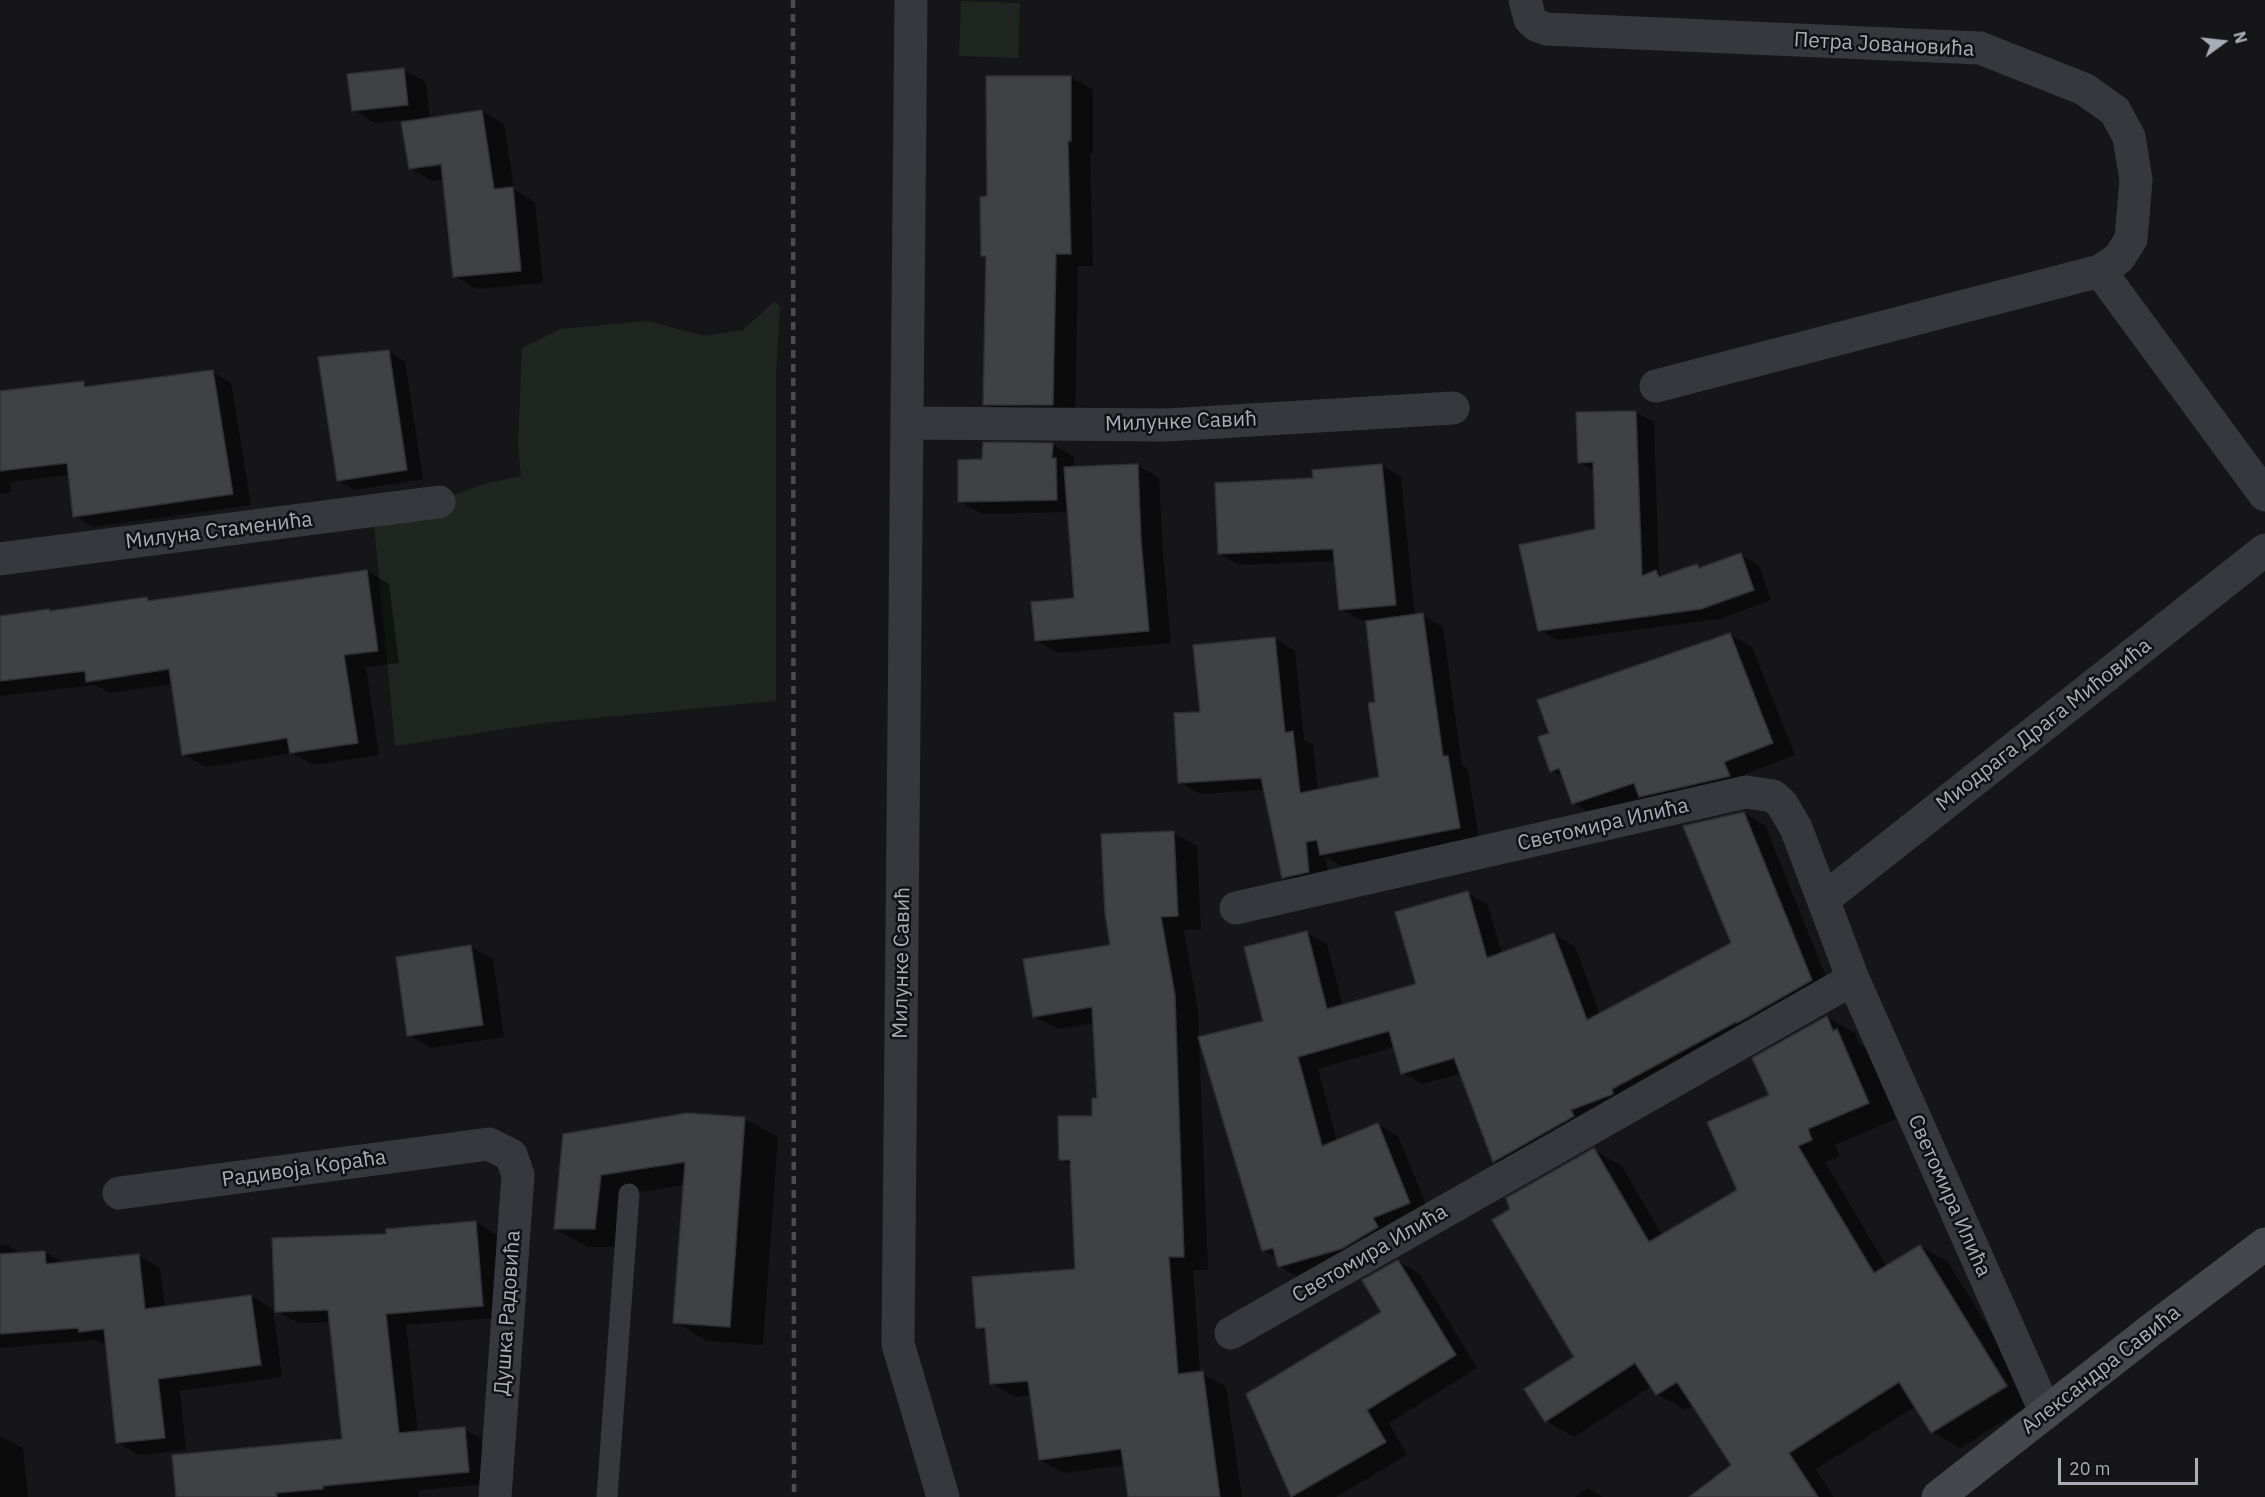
<!DOCTYPE html>
<html>
<head>
<meta charset="utf-8">
<style>
  body { margin:0 }
  #map { position:relative; width:2265px; height:1497px; overflow:hidden; background:#161618; font-family:"IBM Plex Sans",sans-serif }
  canvas { display:block }
  .north { position:absolute; left:2193px; top:12px; width:60px; height:60px; -webkit-text-stroke:4px #111113; paint-order:stroke; rotate:75deg; font-size:16px; font-weight:700; line-height:24px; text-align:center; color:#a8adb8 }
  .north::after { content:''; display:block; margin:auto; width:21px; height:27px; background:#a8adb8; clip-path:polygon(50% 0,100% 100%,50% 72%,0 100%) }
  .scale { position:absolute; left:2058px; top:1458px; width:140px; height:27px; box-sizing:border-box; border:3px solid #a8adb8; border-top:0; padding-left:8px; font-size:18px; line-height:21px; white-space:nowrap; color:#a8adb8; -webkit-text-stroke:4px #111113; paint-order:stroke }
</style>
</head>
<body>
<div id="map">
<canvas width="2265" height="1497"></canvas>
<div class="north">N</div>
<div class="scale">20 m</div>
</div>
<script>
const ctx = document.querySelector('canvas').getContext('2d');
ctx.lineJoin = 'round';
function fill(path, color) { ctx.fillStyle = color; ctx.fill(path, 'evenodd'); }
const shape = rows => new Path2D(rows.map(r => 'M' + r).join(''));
function stroke(path, color, width, dash) { ctx.strokeStyle = color; ctx.lineWidth = width; ctx.lineCap = dash ? 'butt' : 'round'; ctx.setLineDash(dash || []); ctx.stroke(path); }
function label(font, color, halo, rows, align = 'center') {
  ctx.font = font + ' "IBM Plex Sans",sans-serif'; ctx.lineWidth = 5; ctx.setLineDash([]); ctx.textBaseline = 'middle'; ctx.strokeStyle = halo; ctx.fillStyle = color; for (const [text, x, y, turn = 0] of rows) {
    ctx.save(); ctx.translate(x, y); ctx.rotate((+turn || 0) * Math.PI / 180); ctx.textAlign = isNaN(turn) ? turn : align; if (halo) ctx.strokeText(text, 0, 0); ctx.fillText(text, 0, 0); ctx.restore();
  }
}
const green = shape([
  [961,1,1020,3,1018,58,959,56],
  [775,301,780,307,776,373,776,701,543,723,395,746,374,524,484,484,521,476,518,445,522,348,560,329,647,321,705,336,743,330]
]);
const shadow = shape([
  [404,70,426,82,430,119,482,111,504,124,514,189,535,202,543,283,477,289,454,276,444,179,432,181,410,168,416,119,375,123,353,110],
  [448,162,448,165,428,168,428,165],
  [1071,77,1093,90,1093,153,1090,153,1093,266,1078,266,1075,417,1007,417,985,404,987,258,983,256,988,198],
  [389,352,405,361,423,479,355,490,338,480],
  [213,372,231,383,251,505,93,527,75,516,70,475,10,482,11,492,0,494,0,392,83,383,92,388],
  [1636,412,1654,422,1659,573,1665,577,1697,566,1702,569,1741,555,1759,565,1771,600,1720,619,1558,640,1540,630,1596,530,1595,471,1579,462],
  [1052,444,1074,457,1074,468,1137,465,1159,478,1163,552,1171,643,1058,653,1036,640,1075,600,1069,512,982,514,960,502,984,461],
  [1382,465,1401,477,1415,616,1422,615,1443,627,1462,766,1468,769,1479,839,1342,866,1326,857,1329,883,1304,889,1284,877,1265,790,1200,794,1180,782,1201,713,1275,639,1295,650,1304,740,1313,745,1318,791,1381,778,1377,703,1368,620,1360,620,1340,609,1336,561,1239,565,1219,554,1315,480],
  [367,571,389,584,399,663,366,667,379,755,313,765,292,753,206,767,183,754,172,684,110,693,95,685,0,696,0,618,147,599,152,602],
  [1729,634,1752,647,1795,755,1745,774,1751,789,1595,816,1573,803,1564,778,1552,771,1551,734],
  [1744,813,1765,825,1832,992,1515,1173,1494,1161,1462,1073,1423,1084,1402,1073,1395,1047,1318,1069,1337,1141,1377,1124,1398,1136,1430,1214,1299,1278,1279,1266,1277,1258,1263,1250,1199,1039,1208,1270,1193,1270,1200,1373,1226,1386,1242,1497,1129,1497,1125,1465,1064,1473,1040,1460,1031,1395,1015,1397,991,1383,987,1333,977,1327,1077,1270,1072,1166,1060,1159,1094,1117,1098,1099,1094,1023,1058,1029,1034,1016,1112,946,1173,833,1197,846,1201,929,1184,930,1198,1010,1199,1038,1264,1022,1307,933,1327,944,1343,1006,1418,985,1468,893,1488,905,1502,954,1554,935,1575,946,1600,1015,1733,944],
  [471,947,493,959,504,1037,431,1048,409,1035],
  [1827,1017,1855,1033,1859,1043,1865,1047,1896,1119,1835,1145,1840,1156,1825,1162,1887,1267,1920,1246,1948,1262,2034,1402,1960,1448,1932,1432,1916,1406,1816,1469,1834,1497,1692,1497,1733,1465,1694,1405,1685,1410,1657,1394,1652,1386,1574,1437,1546,1421,1576,1357,1594,1150,1622,1166,1662,1235,1739,1190,1771,1096],
  [688,1115,745,1119,778,1137,763,1345,707,1341,675,1322,685,1185,634,1193,627,1247,588,1247,555,1229,565,1135],
  [476,1222,497,1235,504,1317,406,1325,418,1433,464,1429,486,1441,489,1484,418,1490,419,1497,178,1497,344,1440,331,1322,298,1323,277,1311,388,1235],
  [7,1245,22,1254,45,1252,64,1263,138,1255,160,1268,165,1307,251,1296,273,1309,282,1377,180,1391,186,1450,139,1455,117,1442,107,1343,102,1344,96,1340,0,1348,0,1246],
  [1398,1261,1420,1274,1477,1368,1389,1423,1407,1455,1336,1497,1292,1497,1248,1395,1383,1313],
  [0,1436,23,1448,28,1497,0,1497],
  [1587,1488,1603,1497,1575,1497]
]);
const building = shape([
  [404,68,408,105,352,111,347,74,404,68],
  [986,76,1071,76,1071,141,1068,141,1071,254,1056,254,1053,405,983,405,986,256,981,256,980,197,987,196,986,76],
  [482,110,494,189,513,187,521,271,453,277,441,164,409,169,401,122,482,110],
  [389,350,407,470,337,481,318,357,389,350],
  [213,370,233,494,73,517,67,463,0,471,0,391,84,381,84,387,213,370],
  [1636,411,1642,576,1656,570,1659,577,1697,564,1699,568,1741,553,1754,590,1701,609,1538,631,1519,545,1595,529,1593,462,1578,463,1576,412,1636,411],
  [983,442,1053,443,1052,458,1056,458,1057,500,958,502,958,460,982,459,983,442],
  [1138,464,1141,539,1149,631,1035,641,1031,602,1074,598,1064,467,1138,464],
  [1382,464,1396,605,1339,610,1333,549,1218,554,1215,483,1313,478,1312,470,1382,464],
  [367,570,378,651,344,655,358,743,290,753,287,738,182,755,169,669,86,682,85,671,0,681,0,616,49,609,50,611,147,597,148,601,367,570],
  [1423,613,1443,756,1448,756,1460,828,1320,855,1317,840,1306,842,1309,872,1282,878,1261,778,1178,783,1174,713,1200,712,1193,645,1275,637,1285,733,1293,731,1300,793,1379,777,1368,703,1375,702,1366,621,1423,613],
  [1730,633,1773,743,1724,762,1730,776,1639,797,1634,783,1572,804,1559,768,1550,772,1538,737,1549,733,1537,700,1730,633],
  [1744,812,1812,980,1737,1023,1736,1022,1612,1089,1613,1094,1571,1110,1574,1116,1493,1162,1454,1058,1401,1074,1389,1031,1298,1057,1322,1146,1378,1123,1410,1203,1373,1218,1378,1227,1341,1249,1278,1267,1273,1248,1262,1251,1198,1037,1263,1021,1244,947,1307,931,1327,1009,1416,984,1395,912,1468,891,1487,958,1554,933,1587,1020,1731,943,1683,826,1744,812],
  [1174,831,1178,916,1161,917,1175,995,1184,1257,1169,1257,1178,1374,1203,1371,1220,1497,1128,1497,1121,1449,1039,1460,1028,1381,990,1384,985,1328,976,1328,972,1277,1075,1269,1070,1160,1059,1160,1058,1116,1092,1116,1092,1098,1097,1098,1092,1007,1033,1017,1023,959,1110,945,1105,914,1101,834,1174,831],
  [471,945,483,1025,407,1036,396,957,471,945],
  [1827,1016,1833,1031,1837,1029,1869,1103,1808,1129,1812,1140,1798,1146,1874,1273,1920,1245,2007,1386,1931,1433,1899,1382,1789,1453,1818,1497,1689,1497,1731,1465,1677,1382,1656,1395,1635,1363,1545,1422,1524,1389,1574,1357,1492,1220,1510,1209,1506,1198,1594,1148,1649,1242,1737,1190,1707,1122,1769,1095,1752,1058,1827,1016],
  [687,1113,745,1117,730,1327,673,1323,685,1162,601,1175,595,1229,554,1229,563,1134,687,1113],
  [476,1221,483,1306,386,1314,399,1433,465,1427,469,1472,323,1486,323,1489,276,1493,277,1497,176,1497,172,1455,342,1439,328,1310,275,1312,272,1238,386,1234,386,1229,476,1221],
  [45,1251,46,1264,139,1254,145,1309,251,1295,261,1365,158,1379,165,1438,116,1443,104,1329,79,1332,78,1328,0,1334,0,1254,45,1251],
  [1398,1260,1456,1355,1367,1410,1386,1442,1291,1497,1246,1394,1381,1312,1362,1280,1398,1260]
]);
const service = shape([
  [607,1497,629,1194]
]);
const minor = shape([
  [911,0,898,1344,943,1497],
  [1525,0,1530,19,1536,25,1546,29,1980,48,2084,89,2115,111,2129,137,2136,180,2131,239,2119,258,2100,271,1656,386],
  [2100,271,2265,495],
  [908,423,1167,425,1453,408],
  [0,559,439,502],
  [1824,899,2265,550],
  [1236,908,1746,792,1773,796,1782,804,1796,828,1853,979,2046,1413],
  [119,1193,489,1144,511,1155,518,1175,495,1497],
  [1231,1333,1853,979]
]);
const secondary = shape([
  [1938,1497,2151,1330,2265,1244]
]);
const rail = shape([
  [793,0,794,1497]
]);
const streetNames = [
  ["Петра Јовановића",1884,45,3],
  ["Милунке Савић",1181,422,-2],
  ["Милуна Стаменића",219,531,-7],
  ["Миодрага Драга Мићовића",2044,725,-38],
  ["Светомира Илића",1603,825,-13],
  ["Милунке Савић",902,963,-89],
  ["Радивоја Кораћа",304,1169,-8],
  ["Светомира Илића",1949,1196,66],
  ["Светомира Илића",1370,1254,-30],
  ["Душка Радовића",508,1313,-86],
  ["Александра Савића",2101,1370,-38]
];
fill(green, '#1e261f');
fill(shadow, '#0007');
fill(building, '#404145');
stroke(building, '#303034', 1.5);
stroke(service, '#37383d', 21);
stroke(minor, '#37383d', 33);
stroke(secondary, '#45474d', 33);
stroke(rail, '#4a4c52', 4.5, [8, 6]);
label('21px', '#a8adb8', '#111113', streetNames);
</script>
</body>
</html>
